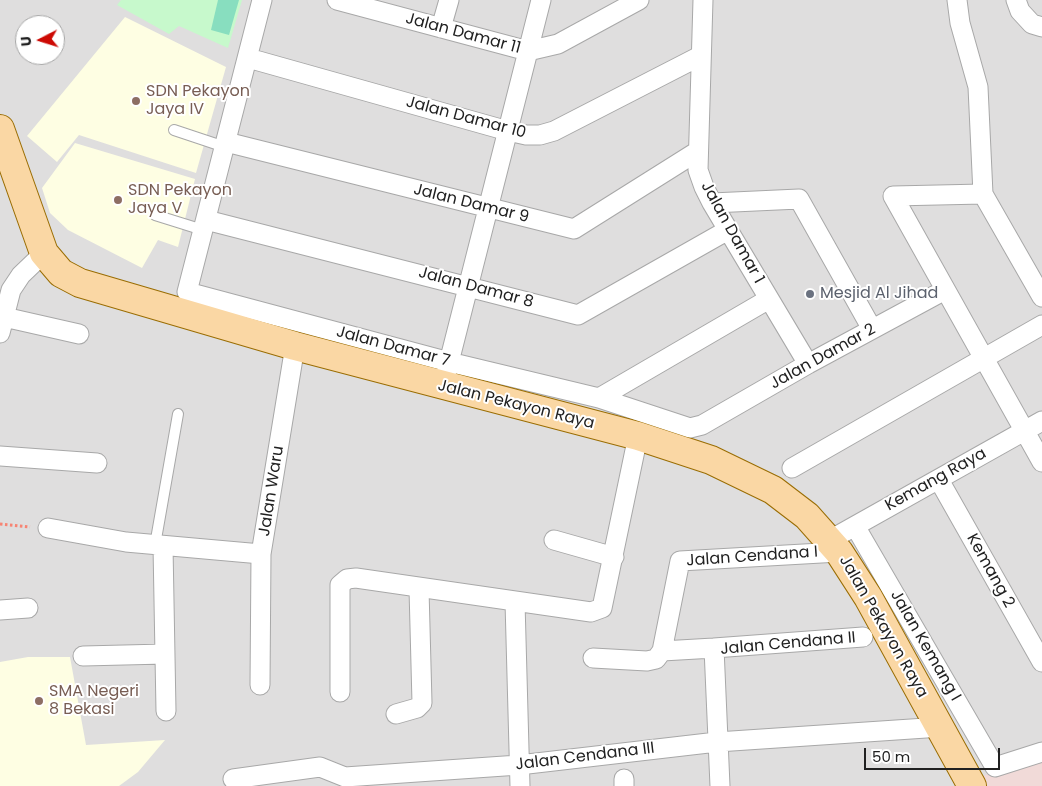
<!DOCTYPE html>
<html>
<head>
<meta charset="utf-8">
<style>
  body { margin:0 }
  #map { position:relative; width:1042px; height:786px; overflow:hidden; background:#f1eee8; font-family:Poppins,sans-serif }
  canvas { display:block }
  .north { position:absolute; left:15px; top:15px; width:50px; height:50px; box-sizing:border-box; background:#fff; border:1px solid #a6a6a6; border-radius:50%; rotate:265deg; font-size:14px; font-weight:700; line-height:20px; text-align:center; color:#212121 }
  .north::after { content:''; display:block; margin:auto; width:18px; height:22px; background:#cd0a04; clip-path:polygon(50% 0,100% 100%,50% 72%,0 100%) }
  .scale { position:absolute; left:864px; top:748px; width:136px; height:22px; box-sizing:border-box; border:2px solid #212121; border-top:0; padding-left:6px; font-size:15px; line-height:18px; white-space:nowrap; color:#212121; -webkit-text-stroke:4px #fff; paint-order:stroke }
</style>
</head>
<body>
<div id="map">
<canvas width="1042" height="786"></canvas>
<div class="north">U</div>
<div class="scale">50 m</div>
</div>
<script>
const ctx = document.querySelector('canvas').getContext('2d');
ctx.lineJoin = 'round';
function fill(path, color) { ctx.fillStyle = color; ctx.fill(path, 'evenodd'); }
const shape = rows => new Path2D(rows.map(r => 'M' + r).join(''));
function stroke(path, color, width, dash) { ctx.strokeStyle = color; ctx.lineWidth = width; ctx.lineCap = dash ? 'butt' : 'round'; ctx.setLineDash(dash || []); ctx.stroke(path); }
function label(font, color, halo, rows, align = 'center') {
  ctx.font = font + ' Poppins,sans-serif'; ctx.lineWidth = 4; ctx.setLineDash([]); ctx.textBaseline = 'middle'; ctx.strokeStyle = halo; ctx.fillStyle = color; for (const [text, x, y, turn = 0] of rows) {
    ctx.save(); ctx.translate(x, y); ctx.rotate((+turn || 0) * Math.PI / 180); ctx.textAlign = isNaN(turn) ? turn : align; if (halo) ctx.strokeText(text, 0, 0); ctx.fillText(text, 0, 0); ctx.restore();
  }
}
const residential = shape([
  [0,0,1042,0,1042,757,972,786,0,786],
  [25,25,55,25,55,55,25,55]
]);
const commercial = shape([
  [1042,757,1042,786,972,786,970,780]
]);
const education = shape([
  [125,17,226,67,196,173,79,135,57,162,27,136],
  [75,143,195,179,178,247,158,240,142,268,68,230,50,213,42,188],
  [28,657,70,657,86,745,165,740,138,772,119,786,0,786,0,662]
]);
const park = shape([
  [121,0,242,0,228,48,179,26,169,34,117,5]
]);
const pitch = shape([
  [218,0,239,0,229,35,211,30]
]);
const path = shape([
  [0,524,30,527]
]);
const service = shape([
  [174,130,225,147],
  [155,215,203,230],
  [155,545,178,414]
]);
const minor = shape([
  [262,0,187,292,449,362,599,398,690,428,702,425,808,364,945,290],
  [337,0,528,51,558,44,639,0],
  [703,0,698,170,704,187,712,203,808,364],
  [957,0,960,23,978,87,983,194,1042,297],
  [1016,0,1020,11,1032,24,1042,27],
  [441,28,449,0],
  [248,58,508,131,526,135,540,135,554,131,700,56],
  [226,142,574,229,698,151],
  [983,194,893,196,1042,462],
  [712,203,799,199,872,329],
  [206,220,578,315,728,230],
  [4,317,79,334],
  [0,333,11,290,21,275,44,253],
  [446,374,541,0],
  [599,398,769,299],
  [0,456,97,463],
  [792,468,1042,325],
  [939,480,1042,662],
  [855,526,995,767,1042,752],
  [48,528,126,542,261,554,295,346],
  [554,540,614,557],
  [830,540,1042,421],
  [163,546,166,711],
  [515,602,520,786],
  [0,610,28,608],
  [662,651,714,648],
  [83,656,165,654],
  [593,658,647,661,656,659,662,651,680,561,839,552],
  [260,685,261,554],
  [340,692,340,585,347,579,356,578,591,612,602,608,638,436],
  [396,714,417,708,422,703,419,589],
  [233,779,320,767,345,777,519,765,717,742,941,727],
  [624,786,624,779],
  [720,786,714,648,863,637]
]);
const primary = shape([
  [0,129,44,253,61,273,80,283,295,346,638,436,711,460,773,490,807,516,839,552,868,597,972,786]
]);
const markers = [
  [136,101,5,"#8d6e63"],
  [118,200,5,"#8d6e63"],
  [810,294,5,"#6b7280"],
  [39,701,5,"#8d6e63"]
];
const streetNames = [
  ["Jalan Damar 11",463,34,15],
  ["Jalan Damar 10",466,118,15],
  ["Jalan Damar 9",471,204,14],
  ["Jalan Damar 1",732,233,61],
  ["Jalan Damar 8",476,288,15],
  ["Jalan Damar 7",393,347,15],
  ["Jalan Damar 2",823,357,-29],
  ["Jalan Pekayon Raya",516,405,14],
  ["Kemang Raya",936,480,-29],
  ["Jalan Waru",272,491,-81],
  ["Jalan Cendana I",752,557,-4],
  ["Kemang 2",990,571,61],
  ["Jalan Pekayon Raya",883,627,60],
  ["Jalan Cendana II",788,644,-5],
  ["Jalan Kemang I",925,646,60],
  ["Jalan Cendana III",585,757,-7]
];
const educationNames = [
  ["SDN Pekayon",146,92],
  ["Jaya IV",146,110],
  ["SDN Pekayon",128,191],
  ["Jaya V",128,209],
  ["SMA Negeri",49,692],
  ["8 Bekasi",49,710]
];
const worshipNames = [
  ["Mesjid Al Jihad",820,294]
];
fill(residential, '#dfdede');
fill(commercial, '#f1dad8');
fill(education, '#fefee3');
fill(park, '#c7f9cc');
fill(pitch, '#88debf');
stroke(service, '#a8a8a8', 12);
stroke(minor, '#a8a8a8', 21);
stroke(primary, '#9a6d03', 30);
stroke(path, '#f78473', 3, [2.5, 2.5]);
stroke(service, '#fff', 10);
stroke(minor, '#fff', 19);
stroke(primary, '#fad7a4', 28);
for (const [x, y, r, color] of markers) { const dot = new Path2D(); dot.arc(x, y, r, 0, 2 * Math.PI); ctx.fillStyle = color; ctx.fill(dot); stroke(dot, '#fff', 2); }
label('16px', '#212121', '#fff', streetNames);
label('16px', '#785e54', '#fff', educationNames, 'left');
label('16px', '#5b616d', '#fff', worshipNames, 'left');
</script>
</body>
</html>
